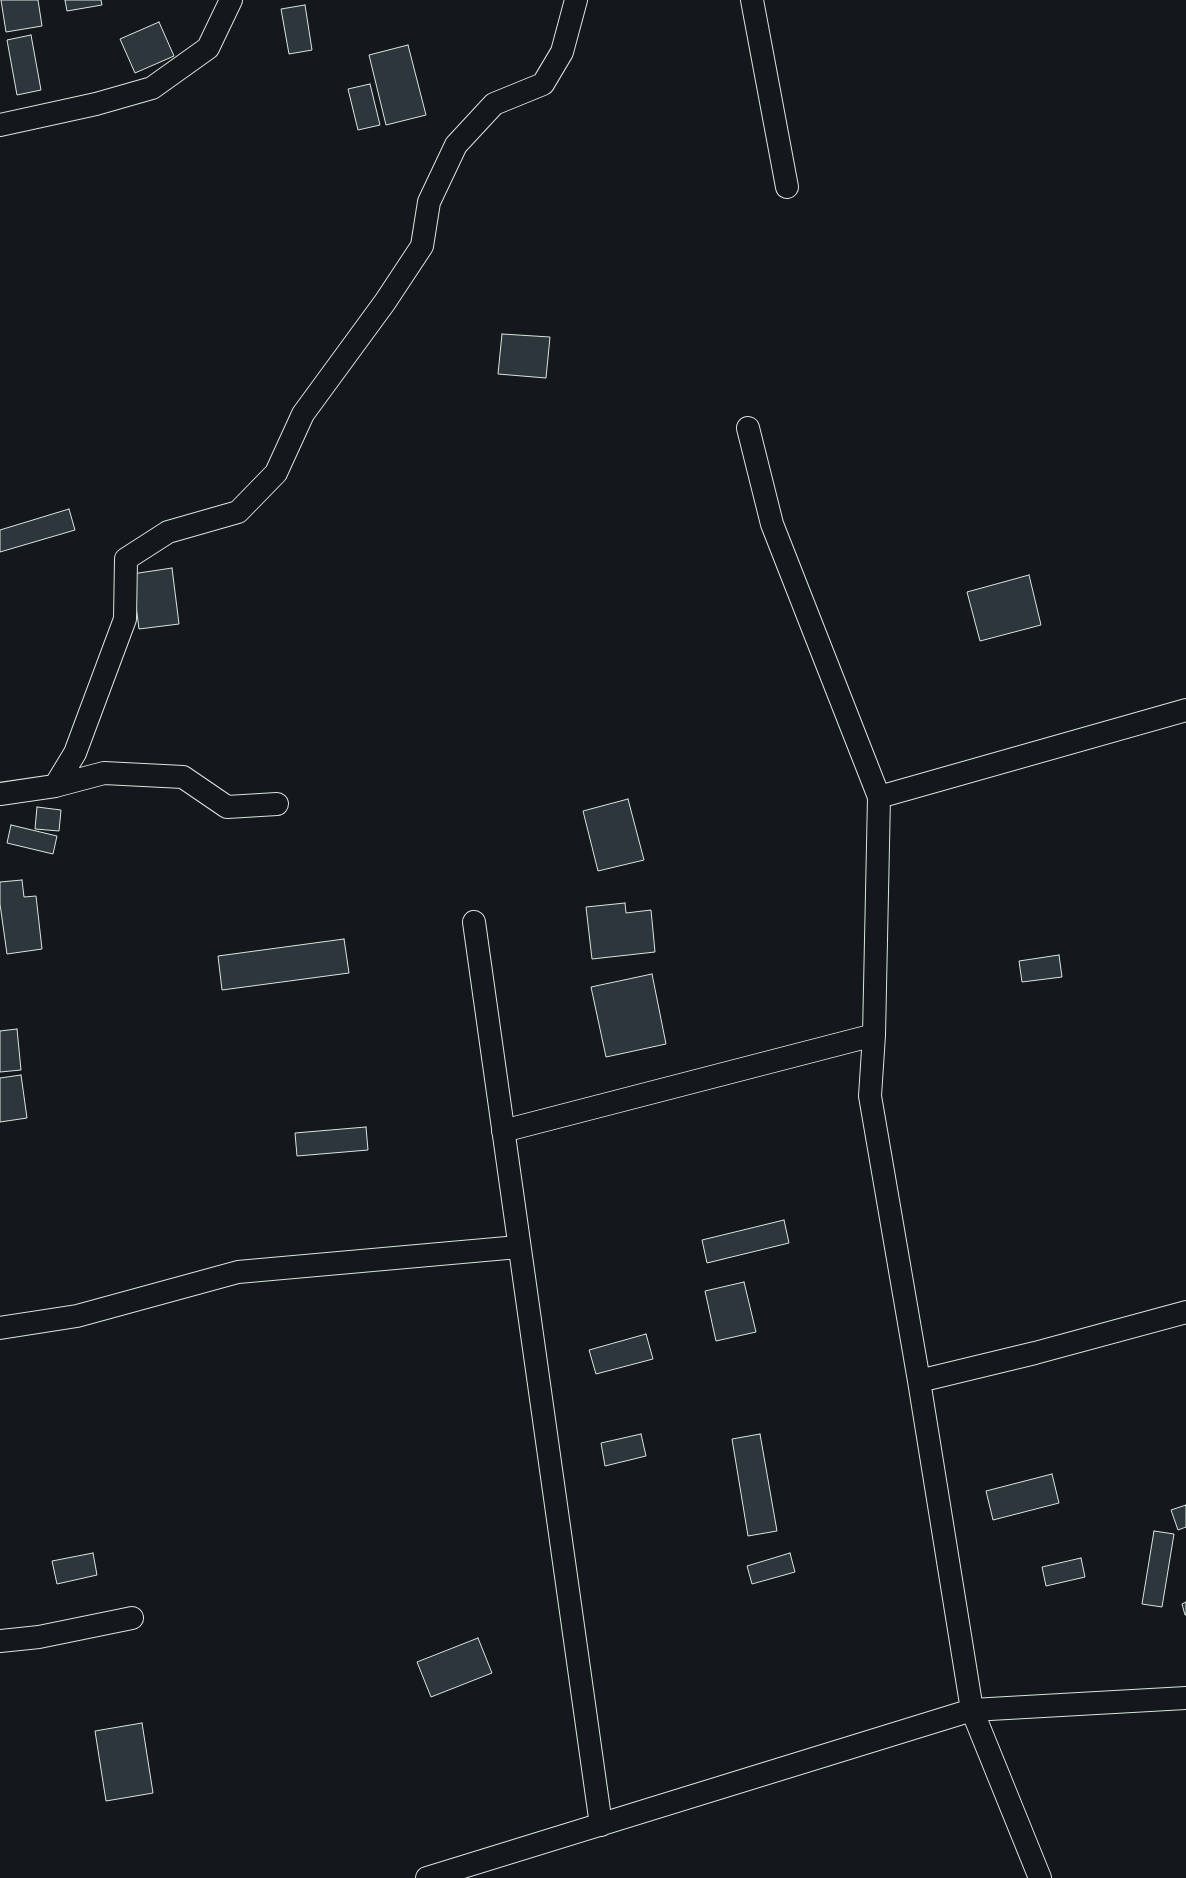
<!DOCTYPE html>
<html>
<head>
<meta charset="utf-8">
<style>
  body { margin:0 }
  canvas { display:block; background:#14181c }
</style>
</head>
<body>
<canvas width="1186" height="1878"></canvas>
<script>
const ctx = document.querySelector('canvas').getContext('2d');
ctx.lineJoin = 'round';
function fill(path, color) { ctx.fillStyle = color; ctx.fill(path, 'evenodd'); }
const shape = rows => new Path2D(rows.map(r => 'M' + r).join(''));
function stroke(path, color, width, dash) { ctx.strokeStyle = color; ctx.lineWidth = width; ctx.lineCap = dash ? 'butt' : 'round'; ctx.setLineDash(dash || []); ctx.stroke(path); }
const building = shape([
  [1,0,38,0,42,26,6,32,1,0],
  [65,0,101,0,102,5,67,11,65,0],
  [305,5,312,50,289,54,281,9,305,5],
  [159,22,174,56,135,73,120,39,159,22],
  [31,35,41,90,17,95,7,40,31,35],
  [408,45,426,115,386,125,369,55,408,45],
  [370,84,380,125,358,130,348,89,370,84],
  [502,334,550,337,546,378,498,374,502,334],
  [69,509,75,530,0,552,0,530,69,509],
  [172,568,179,624,139,629,132,574,172,568],
  [1029,575,1041,625,980,641,967,592,1029,575],
  [628,799,644,860,598,871,583,811,628,799],
  [37,807,61,810,59,831,35,829,37,807],
  [11,825,57,836,53,854,7,843,11,825],
  [22,880,24,897,36,896,42,949,7,954,0,904,0,882,22,880],
  [625,903,626,913,651,910,655,952,592,959,586,907,625,903],
  [344,939,349,973,222,990,218,956,344,939],
  [1059,955,1062,977,1022,982,1019,961,1059,955],
  [652,974,666,1044,606,1057,591,987,652,974],
  [17,1029,21,1070,0,1072,0,1031,17,1029],
  [21,1075,27,1118,0,1122,0,1078,21,1075],
  [366,1127,368,1150,297,1156,295,1133,366,1127],
  [784,1220,789,1243,707,1263,702,1240,784,1220],
  [744,1282,756,1332,716,1341,705,1291,744,1282],
  [646,1334,653,1359,596,1374,589,1350,646,1334],
  [641,1434,646,1456,605,1466,601,1443,641,1434],
  [760,1434,777,1531,748,1536,732,1439,760,1434],
  [1052,1474,1059,1503,993,1520,986,1491,1052,1474],
  [1186,1505,1186,1527,1178,1530,1171,1510,1186,1505],
  [1154,1531,1174,1534,1162,1607,1142,1604,1154,1531],
  [93,1553,97,1575,57,1584,52,1561,93,1553],
  [790,1553,795,1572,752,1584,747,1566,790,1553],
  [1081,1558,1085,1577,1046,1586,1042,1567,1081,1558],
  [1186,1602,1186,1615,1185,1615,1182,1604,1186,1602],
  [478,1638,492,1673,431,1697,417,1662,478,1638],
  [142,1723,153,1793,106,1801,95,1731,142,1723]
]);
const minor = shape([
  [752,0,787,187],
  [0,125,96,104,152,88,208,48,231,0],
  [748,428,772,524,879,797,874,1035,870,1096,919,1381,972,1710,1040,1878],
  [55,786,75,753,125,619,126,559,168,532,238,512,276,473,303,414,385,302,422,246,429,202,456,145,494,104,543,84,562,52,576,0],
  [0,794,55,786,104,773,183,777,227,807,277,804],
  [879,797,1186,710],
  [474,922,601,1825],
  [503,1131,874,1035],
  [0,1328,77,1316,238,1272,518,1247],
  [919,1381,1035,1353,1186,1312],
  [0,1641,39,1637,132,1618],
  [427,1878,972,1710,1186,1698]
]);
fill(building, '#2c363c');
stroke(building, '#d8e6dc', 1);
stroke(minor, '#d8e6dc', 24);
stroke(minor, '#14181c', 22);
</script>
</body>
</html>
